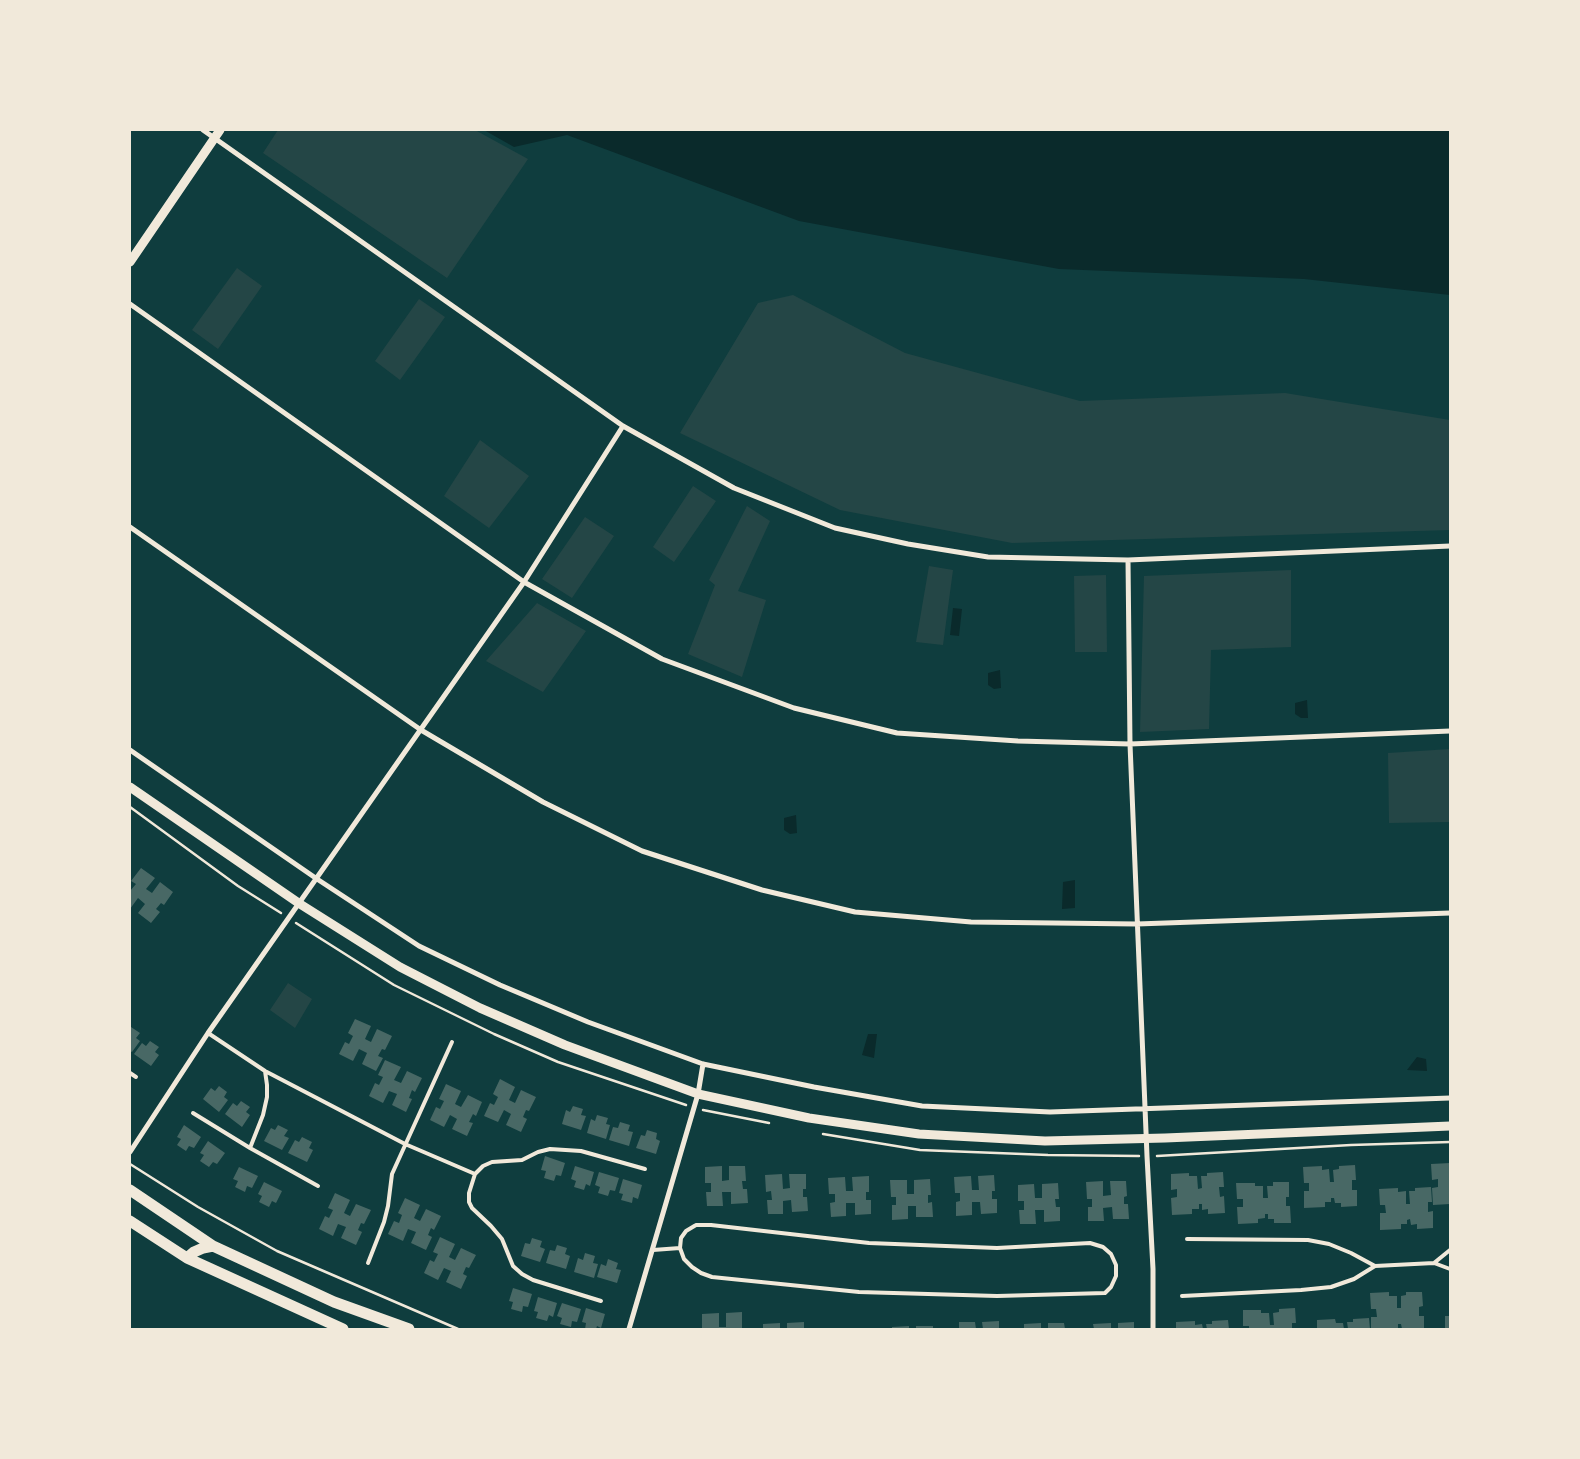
<!DOCTYPE html>
<html>
<head>
<meta charset="utf-8">
<style>
  body { margin:0 }
  #map { position:relative; width:1580px; height:1459px; overflow:hidden; background:#0f3d3e; font-family:Helvetica,sans-serif }
  canvas { display:block }
  .frame { position:absolute; inset:0; border:131px solid #f1e9da; pointer-events:none }
</style>
</head>
<body>
<div id="map">
<canvas width="1580" height="1459"></canvas>
<div class="frame"></div>
</div>
<script>
const ctx = document.querySelector('canvas').getContext('2d');
ctx.lineJoin = 'round';
function fill(path, color) { ctx.fillStyle = color; ctx.fill(path, 'evenodd'); }
const shape = rows => new Path2D(rows.map(r => 'M' + r).join(''));
function stroke(path, color, width, dash) { ctx.strokeStyle = color; ctx.lineWidth = width; ctx.lineCap = dash ? 'butt' : 'round'; ctx.setLineDash(dash || []); ctx.stroke(path); }
const green = shape([
  [278,130,475,130,528,159,447,278,263,153],
  [237,268,262,286,218,349,192,330],
  [793,295,905,353,1080,401,1285,393,1450,420,1450,530,1012,543,840,510,680,433,758,303],
  [419,299,445,317,400,380,375,361],
  [480,440,529,476,489,528,444,496],
  [693,486,716,501,674,562,653,547],
  [747,506,770,521,738,591,766,600,742,677,688,654,715,585,709,580],
  [585,517,614,536,572,598,542,579],
  [929,566,953,570,943,645,916,642],
  [1291,570,1291,647,1211,650,1209,729,1140,732,1144,576],
  [1106,575,1107,652,1075,652,1074,576],
  [537,603,586,631,543,692,486,661],
  [1450,749,1450,822,1389,823,1388,753],
  [288,983,312,999,295,1028,270,1010]
]);
const water = shape([
  [484,130,1450,130,1450,295,1304,279,1059,269,799,221,567,135,514,147],
  [953,608,962,609,959,636,950,635],
  [1000,670,1001,688,994,689,988,685,988,673],
  [1307,700,1308,718,1301,718,1295,714,1295,703],
  [796,815,797,833,790,834,784,830,784,818],
  [1075,880,1075,908,1062,909,1063,882],
  [868,1034,877,1034,874,1058,862,1055],
  [1417,1057,1426,1059,1427,1071,1407,1070]
]);
const building = shape([
  [141,868,155,878,146,889,152,893,160,882,173,892,164,905,161,903,156,909,160,912,151,923,138,913,145,904,138,898,130,909,130,891,136,884,131,881],
  [355,1019,371,1026,365,1039,371,1042,377,1029,392,1036,385,1050,382,1049,378,1056,383,1058,376,1071,362,1064,367,1053,359,1049,353,1061,339,1054,345,1042,349,1044,353,1036,348,1033],
  [131,1027,140,1033,136,1038,140,1041,132,1052,130,1051],
  [150,1041,159,1047,155,1052,159,1055,151,1066,134,1054,142,1043,146,1046],
  [385,1060,401,1067,394,1080,401,1083,407,1071,422,1078,415,1092,412,1090,409,1098,412,1099,406,1112,392,1105,397,1094,389,1091,383,1103,369,1096,375,1083,379,1085,383,1077,378,1075],
  [500,1079,515,1087,509,1100,515,1103,521,1090,536,1097,529,1111,526,1110,523,1117,527,1119,521,1132,506,1125,511,1114,504,1110,498,1122,484,1116,490,1103,494,1105,498,1097,493,1094],
  [446,1084,461,1091,455,1104,461,1107,468,1095,482,1102,476,1116,473,1114,469,1122,473,1123,467,1136,452,1129,457,1119,450,1115,444,1127,430,1120,436,1107,440,1109,444,1101,439,1099],
  [219,1086,227,1092,224,1097,228,1100,219,1112,203,1099,211,1088,215,1091],
  [241,1101,250,1107,246,1112,250,1115,242,1127,225,1114,233,1103,237,1106],
  [573,1106,583,1109,581,1115,586,1116,581,1130,562,1124,566,1110,570,1112],
  [597,1115,608,1118,606,1124,610,1125,606,1139,587,1133,591,1119,595,1121],
  [620,1122,630,1125,628,1131,633,1132,629,1146,609,1140,613,1127,618,1128],
  [184,1125,201,1137,194,1148,189,1146,186,1151,177,1145,181,1139,177,1137],
  [278,1125,288,1130,284,1136,289,1138,282,1150,264,1141,271,1128,275,1130],
  [647,1130,657,1133,656,1139,660,1141,656,1154,636,1148,641,1135,645,1136],
  [302,1137,312,1142,309,1148,313,1150,307,1162,288,1153,295,1140,299,1142],
  [208,1141,225,1153,217,1164,213,1162,209,1167,200,1161,204,1155,200,1153],
  [545,1156,565,1163,561,1176,556,1175,554,1181,544,1178,546,1171,541,1170],
  [1450,1163,1450,1204,1433,1205,1432,1188,1438,1187,1438,1179,1432,1180,1431,1164],
  [1355,1165,1356,1180,1352,1180,1352,1190,1357,1190,1357,1206,1341,1207,1341,1203,1335,1203,1334,1198,1331,1198,1331,1202,1325,1202,1325,1207,1304,1208,1304,1191,1309,1191,1309,1183,1304,1183,1303,1167,1322,1166,1322,1170,1329,1169,1330,1182,1334,1182,1333,1170,1339,1169,1339,1166],
  [575,1166,594,1172,590,1186,586,1184,584,1190,574,1187,576,1181,571,1179],
  [722,1166,722,1181,729,1180,729,1166,745,1166,746,1181,742,1181,743,1189,747,1189,748,1203,731,1204,731,1192,722,1192,723,1206,707,1206,706,1192,711,1192,711,1183,705,1183,705,1167],
  [239,1167,258,1176,252,1188,247,1186,245,1192,235,1187,238,1181,233,1179],
  [599,1172,619,1178,615,1191,610,1190,608,1196,598,1193,600,1187,595,1185],
  [1223,1172,1224,1187,1219,1187,1220,1197,1224,1196,1225,1213,1208,1214,1208,1209,1202,1210,1202,1204,1199,1204,1199,1209,1192,1209,1192,1214,1172,1215,1171,1198,1177,1197,1177,1189,1171,1190,1171,1174,1189,1173,1189,1176,1197,1176,1198,1189,1202,1188,1201,1176,1207,1176,1207,1173],
  [782,1174,783,1189,790,1188,789,1174,806,1174,806,1189,803,1189,803,1197,807,1197,808,1211,792,1212,791,1200,783,1201,783,1214,768,1214,767,1200,772,1200,771,1191,766,1192,765,1175],
  [994,1175,995,1191,992,1191,992,1199,997,1199,997,1213,981,1214,980,1202,972,1202,972,1215,956,1216,956,1202,960,1201,960,1193,955,1193,954,1177,971,1176,972,1190,979,1190,978,1176],
  [869,1176,869,1192,866,1192,866,1200,871,1200,871,1214,855,1215,855,1203,846,1203,846,1216,831,1217,830,1203,835,1202,835,1194,829,1194,828,1178,845,1177,846,1191,853,1191,852,1177],
  [623,1179,642,1185,638,1199,633,1197,632,1203,621,1200,623,1194,619,1193],
  [930,1179,931,1195,928,1195,928,1203,932,1202,933,1217,916,1217,916,1206,908,1206,908,1219,892,1220,892,1205,896,1205,896,1197,891,1197,890,1180,907,1180,907,1194,914,1194,914,1180],
  [1103,1181,1103,1196,1111,1195,1110,1181,1126,1181,1127,1196,1124,1197,1124,1204,1128,1204,1129,1219,1113,1219,1112,1207,1103,1208,1104,1221,1088,1221,1088,1207,1092,1207,1092,1199,1087,1199,1086,1182],
  [264,1182,282,1191,276,1203,272,1201,269,1207,259,1202,262,1196,258,1194],
  [1273,1182,1289,1182,1289,1197,1286,1197,1286,1206,1290,1206,1291,1223,1274,1223,1274,1219,1268,1219,1268,1214,1265,1214,1265,1218,1258,1219,1258,1223,1238,1224,1237,1207,1243,1207,1243,1199,1237,1199,1236,1183,1255,1183,1255,1186,1263,1186,1263,1198,1268,1198,1267,1186,1273,1186],
  [1058,1183,1059,1199,1055,1199,1056,1207,1060,1207,1060,1221,1044,1222,1044,1210,1035,1210,1036,1224,1020,1224,1019,1210,1024,1210,1024,1201,1018,1201,1018,1185,1034,1184,1035,1198,1042,1198,1042,1184],
  [1431,1187,1432,1202,1428,1202,1428,1212,1433,1211,1433,1228,1417,1229,1417,1224,1411,1225,1410,1219,1407,1220,1407,1224,1401,1224,1401,1229,1380,1230,1380,1213,1386,1213,1385,1205,1380,1205,1379,1189,1398,1188,1398,1192,1406,1191,1406,1204,1410,1204,1409,1191,1415,1191,1415,1188],
  [335,1193,350,1200,344,1213,350,1216,356,1204,371,1210,364,1224,361,1223,358,1230,362,1232,356,1245,341,1238,346,1227,338,1224,333,1236,319,1229,325,1216,329,1218,333,1210,328,1208],
  [405,1198,420,1205,414,1218,420,1221,426,1209,441,1216,434,1230,431,1228,428,1235,432,1237,426,1250,411,1243,416,1232,408,1229,403,1241,388,1234,394,1221,399,1223,402,1215,398,1213],
  [440,1237,455,1244,449,1257,455,1260,461,1248,476,1255,469,1268,466,1267,463,1274,467,1276,461,1289,446,1282,451,1271,444,1268,438,1280,424,1273,430,1260,434,1262,438,1254,433,1252],
  [532,1238,542,1241,540,1247,545,1249,540,1262,521,1256,525,1243,530,1244],
  [557,1245,567,1248,565,1254,570,1256,566,1269,546,1263,550,1250,555,1251],
  [585,1253,595,1256,593,1263,598,1264,594,1278,574,1272,578,1258,583,1260],
  [608,1259,618,1263,616,1269,621,1270,617,1283,597,1277,601,1264,606,1266],
  [513,1288,532,1294,528,1307,523,1306,522,1312,511,1309,513,1302,509,1301],
  [1389,1292,1389,1296,1397,1296,1397,1308,1401,1308,1401,1296,1406,1295,1406,1292,1422,1292,1423,1306,1419,1307,1419,1316,1424,1316,1424,1329,1402,1329,1401,1324,1398,1324,1398,1329,1371,1329,1371,1317,1377,1317,1376,1309,1371,1309,1370,1293],
  [538,1297,557,1303,553,1317,549,1315,547,1321,536,1318,538,1312,534,1311],
  [562,1303,581,1309,577,1322,572,1321,571,1327,560,1324,562,1318,557,1316],
  [586,1308,605,1314,601,1328,597,1326,596,1329,585,1329,586,1323,582,1322],
  [1295,1308,1296,1323,1292,1323,1292,1329,1249,1329,1249,1326,1243,1326,1243,1310,1261,1310,1261,1313,1269,1313,1270,1325,1274,1325,1273,1313,1279,1312,1279,1309],
  [742,1312,742,1328,702,1329,702,1314,719,1313,719,1327,726,1327,726,1313],
  [1445,1316,1450,1316,1450,1329,1445,1329],
  [1369,1318,1370,1329,1348,1329,1347,1322,1353,1322,1353,1319],
  [1335,1319,1336,1323,1343,1323,1344,1329,1317,1329,1317,1320],
  [1228,1320,1229,1329,1207,1329,1206,1324,1212,1324,1212,1321],
  [999,1321,999,1329,983,1329,982,1322],
  [1195,1321,1195,1325,1202,1324,1203,1329,1176,1329,1176,1322],
  [804,1322,804,1329,787,1329,787,1323],
  [959,1322,975,1322,976,1329,959,1329],
  [1134,1322,1134,1329,1118,1329,1118,1323],
  [780,1323,780,1329,763,1329,763,1324],
  [1041,1323,1041,1329,1024,1329,1024,1324],
  [1048,1323,1064,1323,1065,1329,1048,1329],
  [1111,1323,1111,1329,1094,1329,1093,1324],
  [909,1326,909,1329,892,1329,892,1327],
  [916,1326,933,1326,933,1329,916,1329]
]);
const path = shape([
  [130,807,238,886,281,913],
  [296,923,394,985,494,1034,558,1062,686,1105],
  [703,1110,769,1123],
  [823,1134,920,1150,1048,1155,1139,1156],
  [1157,1156,1351,1145,1450,1142],
  [130,1164,198,1207,277,1251,458,1329]
]);
const service = shape([
  [208,1033,265,1071,405,1144,475,1174],
  [130,1073,136,1077],
  [193,1113,250,1148,318,1186],
  [250,1148,263,1115,267,1097,267,1085,265,1071],
  [696,1225,711,1225,869,1243,997,1248,1090,1243,1103,1247,1111,1254,1116,1265,1116,1276,1111,1287,1105,1293,997,1296,859,1292,712,1277,701,1273,692,1267,684,1259,680,1248,681,1238,686,1231,696,1225],
  [1187,1239,1308,1240,1329,1244,1351,1253,1375,1266],
  [653,1250,680,1248],
  [368,1263,384,1222,388,1206,392,1174,452,1042],
  [1434,1263,1450,1250],
  [1182,1296,1301,1290,1331,1287,1354,1279,1375,1266,1434,1263,1450,1269],
  [601,1301,533,1280,522,1274,513,1266,502,1239,491,1226,472,1208,469,1202,469,1193,475,1174,483,1166,492,1162,522,1160,538,1152,550,1149,581,1151,645,1169]
]);
const minor = shape([
  [203,130,623,426,734,488,835,528,908,544,988,557,1128,560,1450,546],
  [130,304,524,582,662,659,794,708,897,733,1018,741,1130,744,1450,731],
  [130,527,421,730,543,802,642,851,762,890,855,912,971,922,1137,924,1450,913],
  [1128,560,1130,744,1147,1156,1153,1269,1153,1329],
  [130,750,317,879,419,946,500,985,588,1022,703,1064,814,1087,922,1106,1050,1112,1450,1098],
  [130,1152,208,1033,524,582,623,426],
  [629,1329,698,1094,703,1064]
]);
const tertiary = shape([
  [130,262,220,130],
  [130,787,300,904,400,967,480,1008,565,1045,698,1094,809,1118,919,1134,1045,1141,1165,1138,1450,1126]
]);
const primary = shape([
  [130,1190,213,1246,334,1302,409,1329],
  [130,1221,187,1258,343,1329],
  [187,1258,194,1252,203,1248,213,1246]
]);
fill(green, '#244646');
fill(water, '#0a2a2b');
fill(building, '#486865');
stroke(path, '#f1e9da', 2.5);
stroke(service, '#f1e9da', 4);
stroke(minor, '#f1e9da', 5);
stroke(tertiary, '#f1e9da', 9);
stroke(primary, '#f1e9da', 11);
</script>
</body>
</html>
